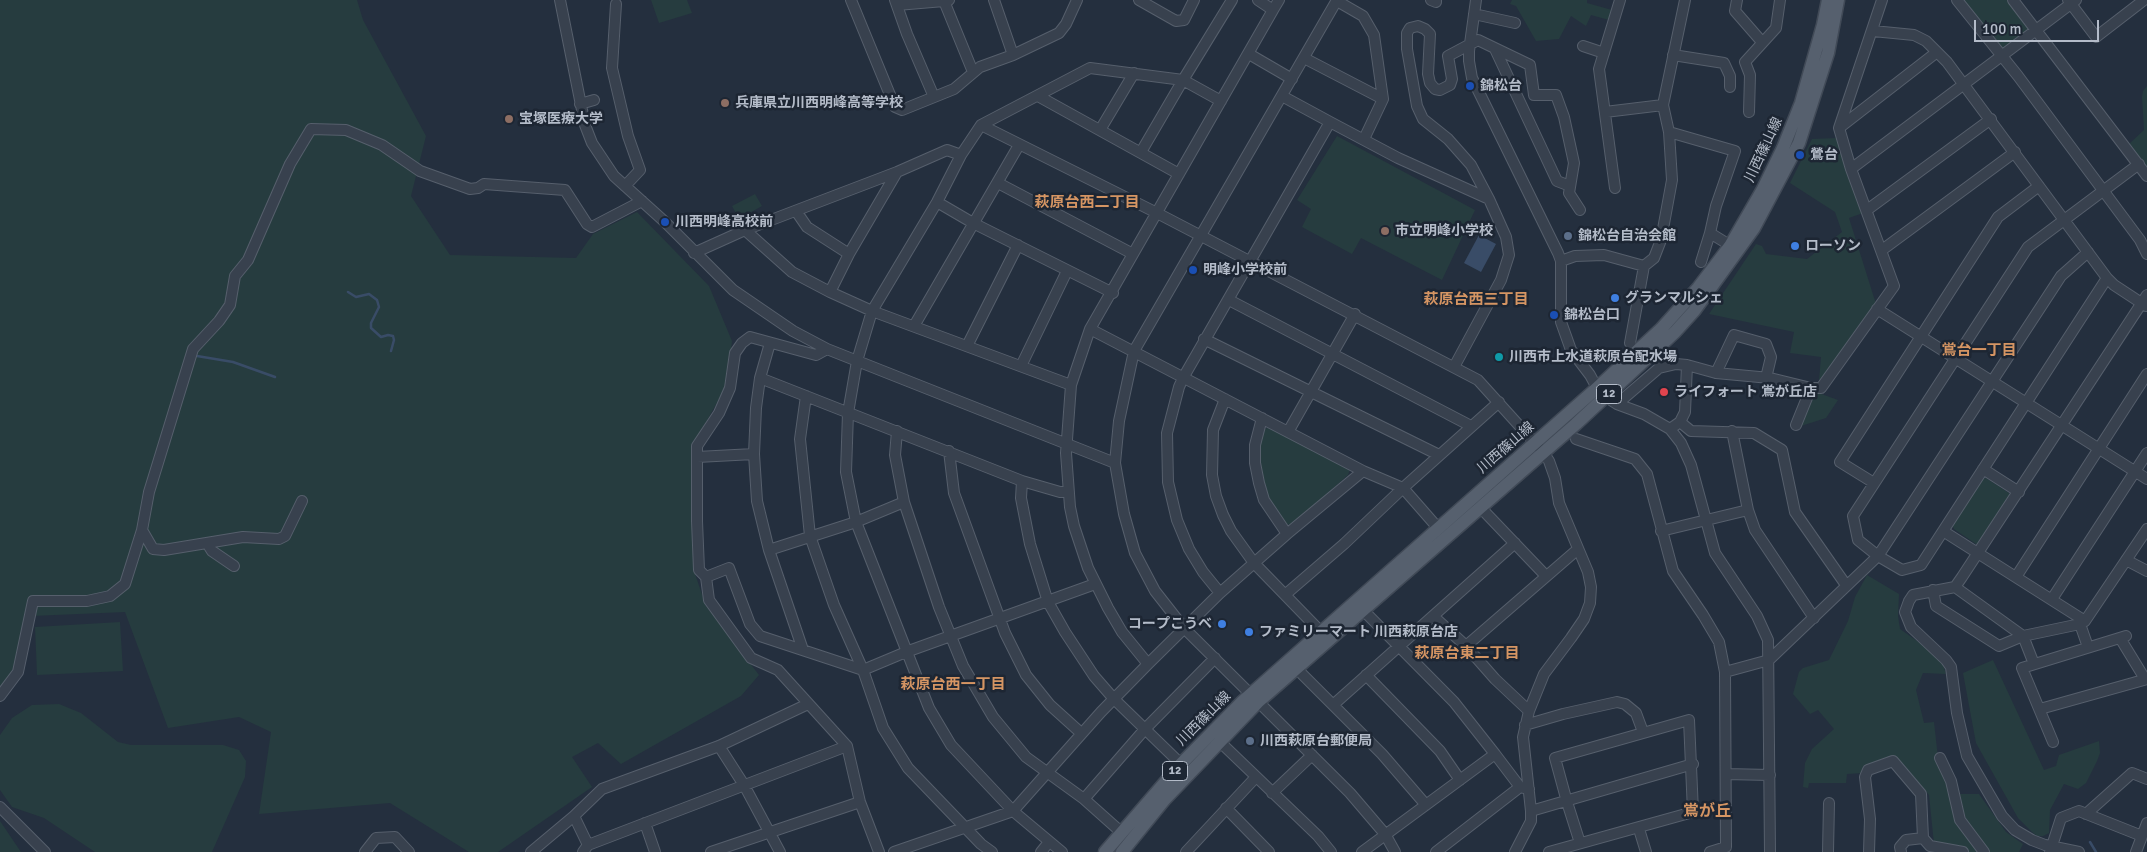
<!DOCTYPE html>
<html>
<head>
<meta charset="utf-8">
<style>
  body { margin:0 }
  #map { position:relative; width:2147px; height:852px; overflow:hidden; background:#242f3e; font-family:Signika,sans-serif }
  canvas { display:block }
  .scale { position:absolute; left:1974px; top:20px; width:125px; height:22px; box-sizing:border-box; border:2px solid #b4bcc9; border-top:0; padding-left:6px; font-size:15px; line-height:18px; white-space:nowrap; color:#b4bcc9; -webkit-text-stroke:4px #1d2633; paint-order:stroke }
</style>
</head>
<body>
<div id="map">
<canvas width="2147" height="852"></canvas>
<div class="scale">100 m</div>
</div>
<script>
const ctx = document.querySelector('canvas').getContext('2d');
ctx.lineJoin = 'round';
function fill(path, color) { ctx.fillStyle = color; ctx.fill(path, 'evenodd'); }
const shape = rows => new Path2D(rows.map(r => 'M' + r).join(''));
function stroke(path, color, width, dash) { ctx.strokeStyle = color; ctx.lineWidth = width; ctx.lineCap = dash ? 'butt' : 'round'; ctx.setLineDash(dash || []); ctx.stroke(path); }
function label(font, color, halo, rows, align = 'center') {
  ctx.font = font + ' Signika,"Noto Sans JP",sans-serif'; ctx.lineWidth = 5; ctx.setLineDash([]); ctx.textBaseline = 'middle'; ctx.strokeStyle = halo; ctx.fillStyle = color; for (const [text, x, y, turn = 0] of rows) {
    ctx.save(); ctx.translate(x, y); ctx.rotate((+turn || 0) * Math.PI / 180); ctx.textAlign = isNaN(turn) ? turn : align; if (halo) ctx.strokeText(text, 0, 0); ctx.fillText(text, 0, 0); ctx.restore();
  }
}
const green = shape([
  [0,0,357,0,363,20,426,136,411,196,450,255,576,258,593,234,637,212,709,286,732,341,727,385,692,447,694,571,706,606,759,675,741,696,621,764,598,743,572,757,592,787,498,852,469,852,390,803,259,814,271,732,239,717,168,728,125,612,31,616,23,673,0,696],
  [651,0,687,0,692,13,659,23],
  [1512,0,1587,0,1587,3,1612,10,1609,20,1591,15,1586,26,1571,16,1559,39,1536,41,1516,6,1510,4],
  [1957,0,2013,0,2037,29,2002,55],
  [2147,86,2147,167,2129,144,2144,130,2142,97,2143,91],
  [1337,136,1475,210,1442,280,1361,238,1352,254,1302,227,1311,209,1297,200],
  [1836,138,1863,213,1849,218,1876,304,1824,379,1819,380,1821,357,1790,353,1794,332,1709,314,1756,244,1762,246,1766,254,1807,259,1842,232,1835,212,1790,183,1812,139],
  [755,194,762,206,739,219,732,206],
  [1816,392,1838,400,1826,418,1801,426],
  [1269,427,1350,469,1348,475,1292,525,1286,524,1274,509,1268,496,1261,469,1259,452,1263,430],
  [1986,478,2009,493,2010,496,1979,543,1976,544,1954,529,1952,524,1981,480],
  [1867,575,1899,594,1898,616,1900,629,1941,658,1946,674,1923,673,1916,690,1924,723,1934,722,1938,758,1949,784,1956,823,1979,852,1960,852,1934,844,1929,795,1902,763,1888,760,1862,773,1847,774,1846,783,1809,783,1808,788,1803,787,1805,763,1812,749,1834,729,1818,710,1810,714,1793,694,1799,672,1803,668,1829,660,1848,621,1855,597],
  [120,622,123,671,37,675,35,627],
  [1993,660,2044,770,2056,766,2059,755,2099,741,2100,753,2097,761,2086,783,2078,789,2064,784,2050,810,2049,833,2043,836,2037,836,2032,832,2018,818,1976,743,1963,673],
  [59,704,81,713,118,742,131,745,223,745,239,750,246,761,245,777,212,852,95,852,44,818,12,807,0,790,0,735,12,718,32,705],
  [1960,794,1979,794,2006,832,2023,844,2019,852,1990,852,1966,821],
  [0,821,21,852,0,852]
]);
const water = shape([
  [1479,235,1496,244,1481,272,1464,263]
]);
const stream = shape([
  [348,292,356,297,369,294,377,300,379,307,371,323,371,328,381,337,388,335,393,336,394,340,391,351],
  [197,356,233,362,275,377],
  [2090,842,2096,852]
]);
const minor = shape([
  [560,0,585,125,592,143,614,176,665,222,733,290,793,331,827,349,1115,463],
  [851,0,895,107,902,110,954,89,980,67,1013,55,1059,33,1066,24,1077,0],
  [895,0,907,34,934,97],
  [949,0,944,1,973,72],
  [994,0,1013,55],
  [1139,0,1176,21,1184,20,1194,0],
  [1258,0,1273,10,1279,0],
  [1337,0,1134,351,1119,421,1115,463,1124,514,1135,553,1155,591,1184,628,1350,793,1385,834,1395,852],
  [1431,0,1436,2,1436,0],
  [1476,0,1469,51,1469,61,1472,78,1558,253,1561,261,1561,322,1571,350,1590,375,1597,388,1606,397,1617,404,1644,414,1670,429,1681,443,1691,465,1715,553,1757,616,1768,640,1770,852],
  [1737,0,1735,11,1762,42],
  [1957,0,2018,76,2140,240,2147,254],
  [2013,0,2147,176],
  [2068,0,2096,37,2144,0],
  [1337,1,1363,16,1374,35,1383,99,1364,139],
  [616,4,612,68,628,136,640,170,625,186],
  [897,5,944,1],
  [1474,14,1515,23],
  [1873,31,1914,35,1926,41,1947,62,2107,278,2114,285,2146,306],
  [1583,46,1604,53],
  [1495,49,1557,181,1570,186],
  [1249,54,1292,79],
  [1673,55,1724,63,1730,76,1730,87],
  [1304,58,1383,99],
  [1038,96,1179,174],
  [1282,96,1330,122],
  [580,104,594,100],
  [1605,112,1663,105],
  [1749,112,1750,75,1745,62,1776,28,1780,0],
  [981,125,1157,213,1478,380,1543,452,1549,461,1555,478,1559,503,1588,572,1591,587,1590,603,1584,619,1571,638,1544,674,1529,711,1523,737,1531,811,1531,821,1515,852],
  [1839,128,1937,52],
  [1100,130,1134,73],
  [1669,132,1735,151,1716,206,1710,233,1736,249],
  [1141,152,1183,80,1221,101],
  [1851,169,2076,0],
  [998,183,1133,254],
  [1615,188,1599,69,1620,0],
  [1489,199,1471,165,1448,139,1423,119,1417,106,1407,49,1407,33,1410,28,1418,26,1425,29,1430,34,1428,74,1430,83,1435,89,1440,90,1450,85,1452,79,1448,56,1478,40,1530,65,1534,95,1556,95,1564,117,1574,163,1569,193,1580,210],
  [937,202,973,223,1113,293],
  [1867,210,1991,119],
  [796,211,807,227,849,254],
  [745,230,792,272,830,292,872,311,1071,385],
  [1882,250,2015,152],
  [694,253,745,230,897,172,947,150,961,155],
  [1561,261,1575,256,1604,255,1644,266,1630,343],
  [1701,262,1710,233],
  [1644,266,1654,258,1661,240,1672,180,1669,132,1663,105,1685,0],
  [2107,278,1921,565,1902,570,1878,556,1858,540,1853,516,2028,247,2139,164],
  [830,292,849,254,897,172],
  [1229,300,1471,426],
  [1877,309,2147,479],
  [914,326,1019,145],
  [1090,329,1363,471],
  [1204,339,1439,455],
  [770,343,760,378,756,408,754,454,757,501,769,550,803,650],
  [967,346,1018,245],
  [827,349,816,355,750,337,742,343,735,353,730,388,719,413,697,446,697,521,699,570,706,577,729,568,750,624,760,636,863,670,883,728,908,768,981,844,992,852],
  [1021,366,1067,271],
  [1716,373,1734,335,1766,344,1771,357,1766,378],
  [760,378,1022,481,1060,492,1069,492],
  [806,396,800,439,810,536,834,605,863,670,906,652,1095,584],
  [1225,399,1213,430,1212,475,1216,496,1223,515,1231,531,1254,563,1321,632],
  [1617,404,1659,368,1676,364,1687,365],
  [1262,418,1255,445,1255,463,1259,483,1264,500,1287,534],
  [1680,422,1685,412,1687,365,1716,373,1770,378,1811,388],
  [1796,425,1811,388,1821,388,1894,286,1851,169,1839,128,1882,0],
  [1670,429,1680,422,1691,431,1754,433,1782,450,1795,512,1846,585],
  [897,431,895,455,904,502,939,607,963,666,993,717,1026,757,1084,799],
  [1732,431,1748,510,1755,530,1814,618],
  [1288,432,1355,314],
  [1576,439,1635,459,1647,474,1673,571,1703,615,1719,642,1725,672,1726,847,1710,852],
  [949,451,954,493,1005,633,1026,675,1050,705,1081,733],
  [697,457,754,454],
  [1983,469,2019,492],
  [1022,481,1021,498,1030,544,1048,602,1065,632,1094,676,1114,699,1181,764],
  [1874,483,1840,462,1998,217,2039,186],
  [302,501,285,536,279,539,243,537,164,550,153,549,142,530,149,492,193,349,219,321,230,305,235,276,248,260,290,164,311,129,346,130,382,145,420,171,470,189,478,188,484,184,565,190,587,224,592,227,642,201],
  [1480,507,1546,576],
  [1661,531,1748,510],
  [1943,531,2085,621],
  [207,543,212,551,234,566],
  [769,550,856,522,904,502],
  [2126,560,2147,571],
  [706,577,709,600,751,658,778,670,847,746,860,802,879,852],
  [2016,577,2147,374],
  [1955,587,2023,636,2080,624,2085,621,2147,529],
  [1933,590,1936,606,1999,646,2023,636,2034,664],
  [1220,593,1203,572,1189,549,1177,520,1168,482,1167,433,1179,387,1183,378,1330,122,1398,158,1489,199,1506,237,1509,255,1501,280,1454,367],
  [1286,594,1344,544,1403,488,1438,528],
  [2052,599,2147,453],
  [1363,610,1454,702,1495,754],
  [1433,616,1466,646,1495,679,1529,711],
  [2080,624,2088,647],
  [2120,638,2145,679],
  [1466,646,1578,549],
  [1148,664,1122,632,1108,608,1088,568,1074,526,1070,507,1066,453,1071,385,1090,329,1273,10],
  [1296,668,1333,705,1515,543],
  [1725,672,1769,660,1878,556,2061,276,2088,252],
  [1366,675,1440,751,1460,780],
  [0,696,18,672,33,601,87,601,110,596,125,584,142,530],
  [1333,705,1382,754,1426,805],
  [2040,709,2147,679],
  [1525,725,1563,714,1617,702,1625,704,1636,713,1643,732],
  [1219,741,1318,836,1331,852],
  [2053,742,2022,668,2126,636],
  [719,746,744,785,780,852],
  [1940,758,1951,781,1960,820,1984,852],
  [1726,774,1770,775],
  [1272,793,1312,755],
  [0,807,45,852],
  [1226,808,1269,852],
  [1531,811,1693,764],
  [2086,814,2132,773,2147,779],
  [645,823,655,852],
  [1639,829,1646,852],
  [1121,832,1084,799,1145,729,1215,658],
  [588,845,574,816,602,789,719,746,808,704],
  [365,852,376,838,395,837,409,852],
  [531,852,574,816],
  [583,852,588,845,847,746],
  [711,852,860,802],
  [894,852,1013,811,1101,712,1148,664,1220,593,1287,534,1363,471,1403,488,1499,402],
  [1041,852,1049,842],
  [1062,852,1013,811,951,745,929,708,856,522,846,472,848,413,857,361,872,311,937,202,961,155,981,125,1090,68,1183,80,1232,0],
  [1186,852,1256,777],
  [1362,852,1495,754,1520,787,1529,789],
  [1436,852,1520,787],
  [1549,852,1693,812,1689,720,1555,758,1567,802,1580,843],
  [1828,852,1829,803],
  [1869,852,1870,819,1865,777,1868,770,1893,761,1921,794,1923,838,1930,846,1963,852],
  [1901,852,1900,847,1906,840,1923,838],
  [2050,852,2061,818,2079,811,2142,836],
  [2079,852,2045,845,2032,840,2015,830,2002,816,1967,756,1957,713,1951,667,1946,660,1911,627,1905,612,1909,601,1913,595,1955,587,1962,577,2147,295],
  [2136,852,2147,823]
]);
const major = shape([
  [1105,852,1181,764,1243,701,1597,388,1661,329,1698,288,1730,246,1763,189,1783,148,1801,103,1823,25,1828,0],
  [1122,852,1165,799,1258,702,1576,424,1675,332,1694,311,1754,228,1799,143,1828,53,1838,0]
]);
const markers = [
  [1470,86,5,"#1a4fb4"],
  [725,103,5,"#8d6e63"],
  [509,119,5,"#8d6e63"],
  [1800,155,5,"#1a4fb4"],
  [665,222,5,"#1a4fb4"],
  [1385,231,5,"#8d6e63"],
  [1568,236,5,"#5c6f8a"],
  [1795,246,5,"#3f7fe0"],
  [1193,270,5,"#1a4fb4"],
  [1615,298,5,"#3f7fe0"],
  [1554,315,5,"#1a4fb4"],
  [1499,357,5,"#0f9aa8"],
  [1664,392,5,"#e0444e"],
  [1222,624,5,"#3f7fe0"],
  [1249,632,5,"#3f7fe0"],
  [1250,741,5,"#5c6f8a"]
];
const shields = [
  [1609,394,25],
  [1175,771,25]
];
const shieldNames = [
  ["12",1609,394],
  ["12",1175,771]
];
const poiNames = [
  ["錦松台",1480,86],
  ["兵庫県立川西明峰高等学校",735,103],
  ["宝塚医療大学",519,119],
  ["鶯台",1810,155],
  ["川西明峰高校前",675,222],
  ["市立明峰小学校",1395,231],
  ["錦松台自治会館",1578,236],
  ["ローソン",1805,246],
  ["明峰小学校前",1203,270],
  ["グランマルシェ",1625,298],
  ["錦松台口",1564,315],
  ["川西市上水道萩原台配水場",1509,357],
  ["ライフォート 鴬が丘店",1674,392],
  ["コープこうべ",1212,624,"right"],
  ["ファミリーマート 川西萩原台店",1259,632],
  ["川西萩原台郵便局",1260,741]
];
const streetNames = [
  ["川西篠山線",1764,150,-65],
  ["川西篠山線",1506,448,-41],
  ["川西篠山線",1204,719,-45]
];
const neighbourhoodNames = [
  ["萩原台西二丁目",1087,203],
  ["萩原台西三丁目",1476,300],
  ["鴬台一丁目",1979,351],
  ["萩原台東二丁目",1467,654],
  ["萩原台西一丁目",953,685]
];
const quarterNames = [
  ["鴬が丘",1707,812]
];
fill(green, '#263c3f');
fill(water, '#394c67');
stroke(stream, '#394c67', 2.5);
stroke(minor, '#565f6c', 12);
stroke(major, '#414a57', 15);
stroke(minor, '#38414e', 10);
stroke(major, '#56606e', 12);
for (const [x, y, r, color] of markers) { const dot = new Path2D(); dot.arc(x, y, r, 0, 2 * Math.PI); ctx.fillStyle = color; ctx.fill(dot); stroke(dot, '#1d2633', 2); }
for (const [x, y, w] of shields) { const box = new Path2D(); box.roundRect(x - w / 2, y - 9.5, w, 19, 4); ctx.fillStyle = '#1d2633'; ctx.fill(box); stroke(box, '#b4bcc9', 1); }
label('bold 12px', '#b4bcc9', null, shieldNames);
label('bold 14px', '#b4bcc9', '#1d2633', poiNames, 'left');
label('14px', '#b4bcc9', '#1d2633', streetNames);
label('bold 15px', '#d59563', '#1d2633', neighbourhoodNames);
label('bold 16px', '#d59563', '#1d2633', quarterNames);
</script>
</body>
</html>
